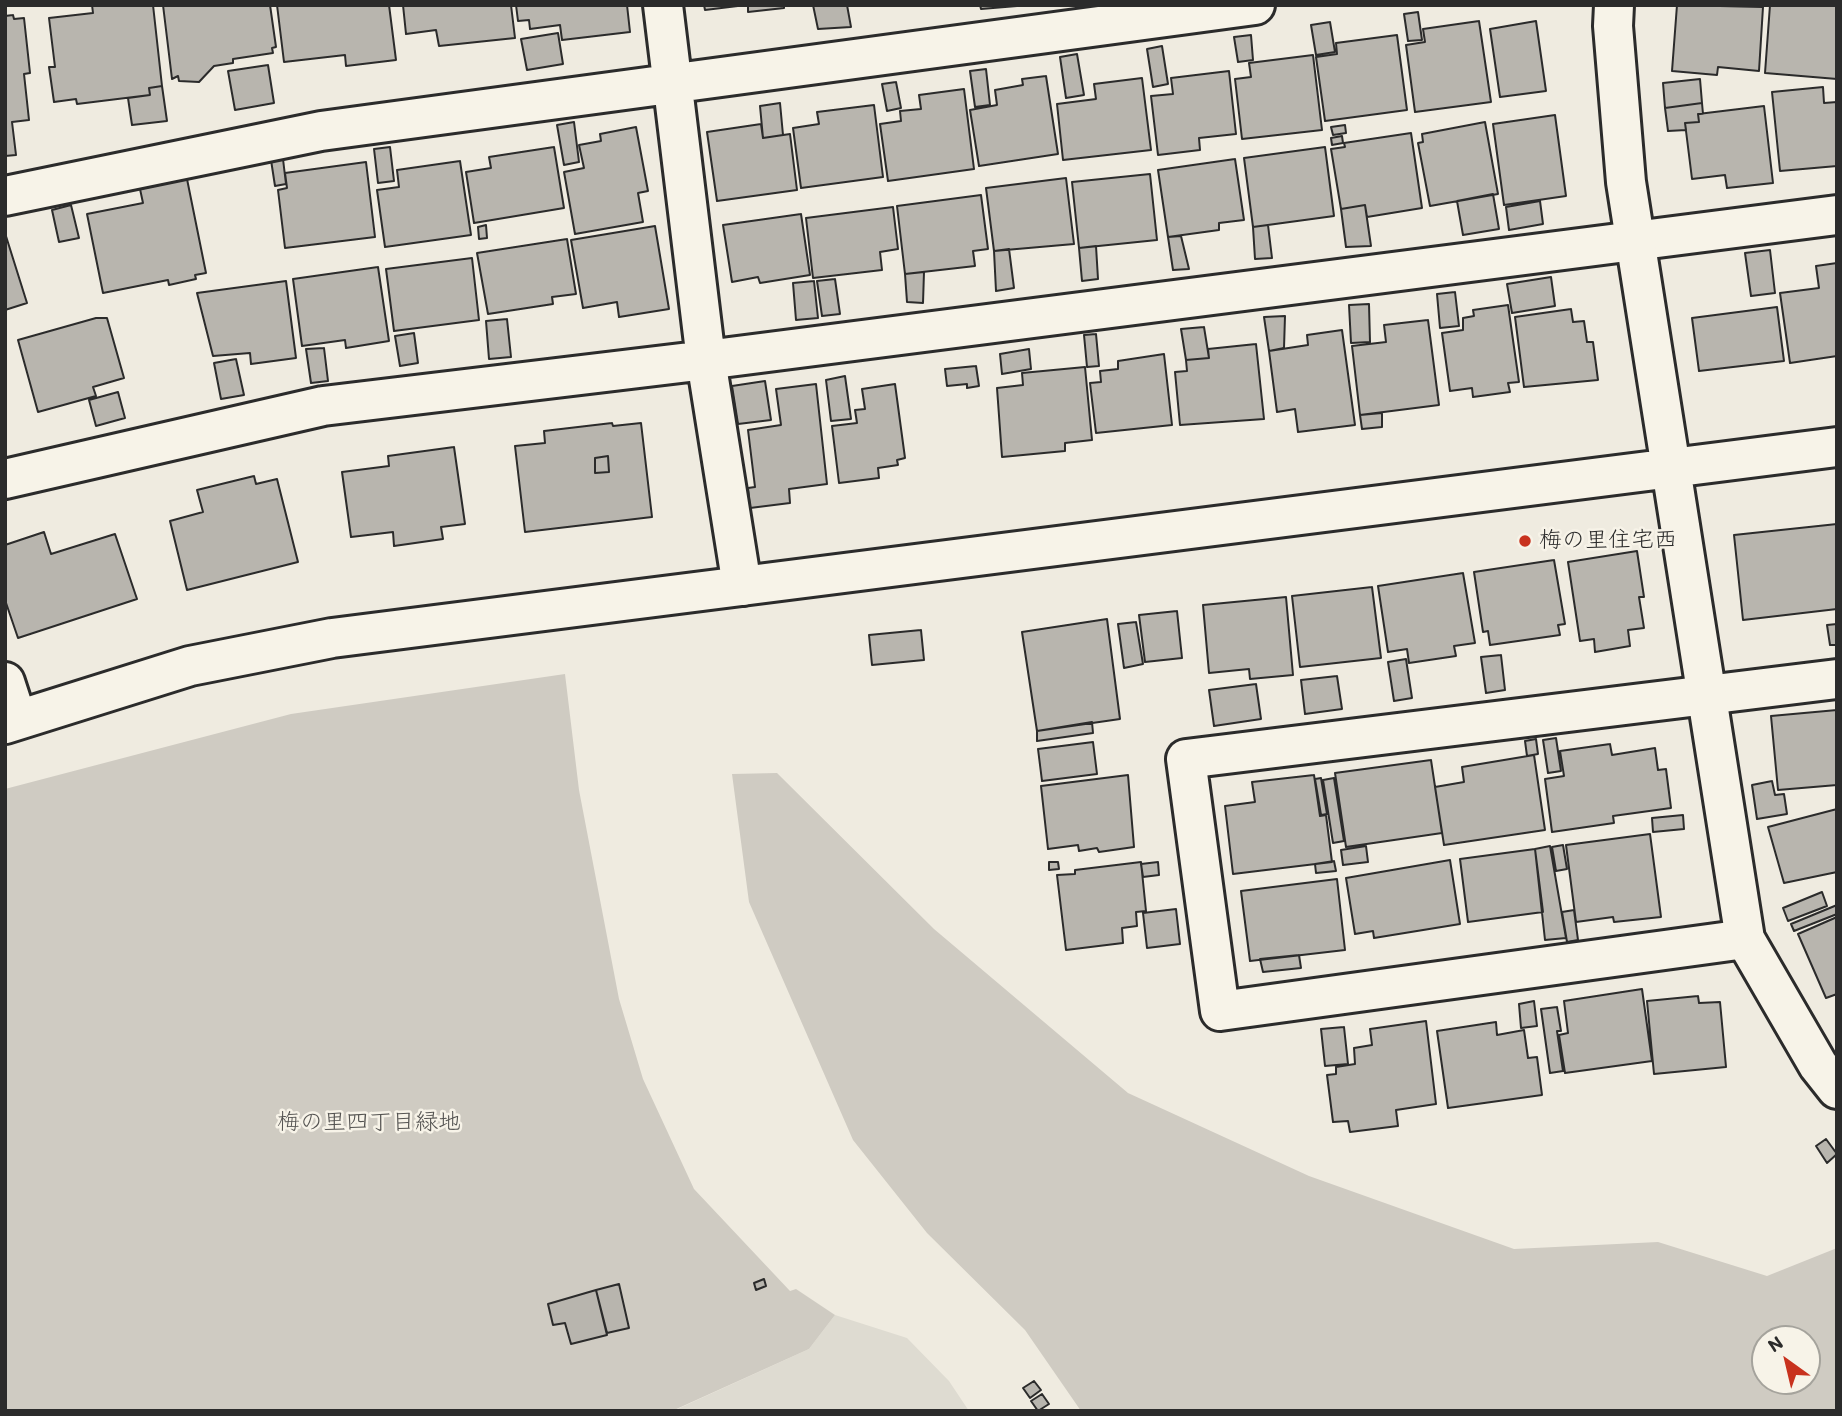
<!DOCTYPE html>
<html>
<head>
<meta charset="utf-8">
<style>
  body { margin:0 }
  #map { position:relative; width:1842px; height:1416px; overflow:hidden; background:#efebe0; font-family:Itim,sans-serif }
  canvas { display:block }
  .frame { position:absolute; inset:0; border:7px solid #2b2b2b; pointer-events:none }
  .north { position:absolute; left:1751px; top:1325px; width:70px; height:70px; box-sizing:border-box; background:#f7f3e8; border:2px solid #a5a39c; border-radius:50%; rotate:326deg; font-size:19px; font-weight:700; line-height:28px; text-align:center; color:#2b2b2b }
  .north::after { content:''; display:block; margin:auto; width:24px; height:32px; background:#c8321e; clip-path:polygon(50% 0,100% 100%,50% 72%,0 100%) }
</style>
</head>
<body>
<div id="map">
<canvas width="1842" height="1416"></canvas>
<div class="frame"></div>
<div class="north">N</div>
</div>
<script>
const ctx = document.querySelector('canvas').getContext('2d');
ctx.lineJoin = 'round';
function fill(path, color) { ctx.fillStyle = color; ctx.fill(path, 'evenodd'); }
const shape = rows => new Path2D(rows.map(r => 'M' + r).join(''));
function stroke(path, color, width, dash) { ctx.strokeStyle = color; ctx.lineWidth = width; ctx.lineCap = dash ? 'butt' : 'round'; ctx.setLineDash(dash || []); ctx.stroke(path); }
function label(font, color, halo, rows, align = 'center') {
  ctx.font = font + ' Itim,"Klee One",sans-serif'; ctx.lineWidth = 5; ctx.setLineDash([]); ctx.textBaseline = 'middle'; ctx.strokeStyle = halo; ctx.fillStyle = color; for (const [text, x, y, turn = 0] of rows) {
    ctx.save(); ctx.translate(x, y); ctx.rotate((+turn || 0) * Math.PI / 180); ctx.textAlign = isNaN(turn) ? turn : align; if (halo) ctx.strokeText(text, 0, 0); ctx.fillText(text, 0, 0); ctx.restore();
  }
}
const built = shape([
  [835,1315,907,1338,949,1381,969,1411,673,1411,809,1349]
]);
const green = shape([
  [565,674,579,790,619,999,643,1079,694,1189,790,1291,796,1289,835,1315,809,1349,672,1411,5,1411,5,789,291,714],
  [777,773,934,929,1128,1093,1309,1176,1514,1249,1658,1242,1767,1276,1837,1248,1837,1411,1081,1411,1025,1330,927,1233,853,1140,749,902,732,774],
  [1807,1339,1807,1381,1765,1381,1765,1339]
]);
const building = shape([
  [92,5,153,5,162,86,149,88,150,95,77,104,76,99,54,102,49,67,55,67,49,18,93,13,92,5],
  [163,5,270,5,276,47,272,48,273,53,233,59,233,63,214,66,199,82,179,81,178,76,172,79,163,5],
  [277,5,389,5,396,60,346,66,345,55,284,62,277,5],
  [403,5,511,5,515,38,439,46,436,30,406,34,403,5],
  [516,5,627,5,630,32,562,40,560,25,530,29,529,20,518,21,516,5],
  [704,5,746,5,705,10,704,5],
  [748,5,784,5,784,8,748,12,748,5],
  [813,5,847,5,851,27,818,29,813,5],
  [980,5,1017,5,1017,6,981,9,980,5],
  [1677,5,1763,7,1759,71,1718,67,1717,75,1672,71,1677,5],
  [1770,5,1837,5,1837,79,1765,73,1770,5],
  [1418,12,1422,40,1408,41,1404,14,1418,12],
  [13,15,14,19,24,18,30,73,24,74,29,120,12,122,16,155,5,156,5,16,13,15],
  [1479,21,1491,102,1415,112,1406,45,1425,42,1423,29,1479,21],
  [1536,21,1546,91,1500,97,1490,29,1536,21],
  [1330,22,1335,52,1316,55,1311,25,1330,22],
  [558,33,563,64,527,70,521,39,558,33],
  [1251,35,1253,60,1238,62,1234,37,1251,35],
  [1397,35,1407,110,1325,121,1316,57,1337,54,1336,43,1397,35],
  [1162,46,1168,84,1153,87,1147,49,1162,46],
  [1077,54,1084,95,1066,98,1060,57,1077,54],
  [1313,55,1322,130,1242,139,1235,79,1251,77,1249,63,1313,55],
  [268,65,274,103,235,110,228,71,268,65],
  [986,69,990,105,975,107,970,71,986,69],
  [1229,71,1236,134,1199,138,1200,150,1158,155,1151,96,1173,94,1171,78,1229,71],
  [1046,76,1058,154,979,166,970,110,997,105,995,90,1023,85,1022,79,1046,76],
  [1142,78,1151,150,1063,160,1057,104,1096,99,1094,84,1142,78],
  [1700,79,1702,103,1665,108,1663,83,1700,79],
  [896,82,901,108,887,111,882,84,896,82],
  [162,86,167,121,132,125,128,98,150,95,149,88,162,86],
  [1823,87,1824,103,1837,102,1837,166,1780,171,1772,92,1823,87],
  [964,89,974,169,888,181,880,124,901,121,900,111,921,109,919,95,964,89],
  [780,103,783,135,763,138,760,106,780,103],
  [1702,103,1703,114,1698,114,1699,122,1685,123,1686,130,1668,131,1665,108,1702,103],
  [874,105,883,177,801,188,793,128,819,124,817,112,874,105],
  [1764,106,1773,183,1727,188,1725,175,1692,179,1685,123,1699,122,1698,114,1764,106],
  [1555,115,1566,196,1504,205,1493,124,1555,115],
  [574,122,579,162,564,165,557,125,574,122],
  [1485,122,1498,194,1430,206,1418,143,1423,142,1422,134,1485,122],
  [761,124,763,138,790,134,797,190,717,201,707,132,761,124],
  [1345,125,1346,133,1333,135,1331,127,1345,125],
  [636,127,648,191,638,193,643,222,575,234,564,172,584,168,579,145,601,141,600,134,636,127],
  [1411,133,1422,208,1367,217,1365,205,1341,209,1331,149,1345,147,1344,143,1411,133],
  [1342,136,1343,143,1332,145,1331,138,1342,136],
  [390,147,394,181,378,183,374,149,390,147],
  [554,147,564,208,474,223,466,172,491,168,489,157,554,147],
  [1325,147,1334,216,1253,227,1244,158,1325,147],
  [283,159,286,184,275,186,271,160,283,159],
  [1235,159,1244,220,1219,223,1219,230,1168,237,1158,170,1235,159],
  [460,161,471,235,385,247,377,190,399,187,397,170,460,161],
  [366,162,375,237,285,248,278,190,287,188,285,173,366,162],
  [1150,174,1157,240,1079,248,1072,182,1150,174],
  [1066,178,1074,244,994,251,986,188,1066,178],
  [187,179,206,273,195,275,196,279,169,285,168,280,103,293,87,214,143,203,140,189,187,179],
  [1493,194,1499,229,1463,235,1457,201,1493,194],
  [981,195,988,249,973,251,975,266,905,274,897,206,981,195],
  [1540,201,1543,224,1509,230,1506,207,1540,201],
  [71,205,79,238,59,242,52,210,71,205],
  [1365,205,1371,246,1346,247,1341,209,1365,205],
  [893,207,898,249,880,252,882,270,813,278,806,218,893,207],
  [801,214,810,275,760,283,758,277,732,282,723,225,801,214],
  [486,225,487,238,479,239,478,227,486,225],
  [1268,225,1272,258,1255,259,1253,227,1268,225],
  [655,226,669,309,619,317,617,302,583,308,571,240,655,226],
  [5,233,27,303,5,310,5,233],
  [1181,236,1189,269,1173,270,1168,237,1181,236],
  [567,239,576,294,552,297,553,304,488,314,477,253,567,239],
  [1096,246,1098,279,1082,281,1079,248,1096,246],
  [1009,249,1014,288,996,291,994,251,1009,249],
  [1770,250,1775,293,1751,296,1745,253,1770,250],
  [472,258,479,320,394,331,386,269,472,258],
  [1837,263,1837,356,1790,363,1780,293,1819,288,1816,266,1837,263],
  [378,267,389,341,346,348,345,340,302,346,293,279,378,267],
  [924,272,923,303,907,302,905,274,924,272],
  [1551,277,1555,306,1512,313,1507,284,1551,277],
  [835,279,840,314,822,316,817,281,835,279],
  [286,281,296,358,251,364,250,353,213,356,197,293,286,281],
  [814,281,818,318,796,320,793,283,814,281],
  [1455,292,1459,326,1440,328,1437,294,1455,292],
  [1369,304,1370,342,1351,343,1349,305,1369,304],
  [1508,305,1519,382,1508,383,1510,392,1473,397,1472,388,1450,391,1442,333,1463,330,1463,318,1474,316,1473,310,1508,305],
  [1777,307,1784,361,1699,371,1692,318,1777,307],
  [1571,309,1573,322,1584,321,1587,342,1593,342,1598,380,1524,387,1515,317,1571,309],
  [1285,316,1284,348,1269,351,1264,317,1285,316],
  [96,318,107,318,124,378,93,387,96,396,38,412,18,340,96,318],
  [507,319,511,357,489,359,486,321,507,319],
  [1428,320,1439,405,1360,415,1352,346,1386,342,1384,325,1428,320],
  [1204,327,1209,358,1186,360,1181,329,1204,327],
  [1342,330,1355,425,1298,432,1295,409,1277,412,1269,351,1308,345,1307,335,1342,330],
  [414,333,418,363,400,366,395,336,414,333],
  [1096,334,1099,366,1087,367,1084,335,1096,334],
  [1256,344,1264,419,1180,425,1175,372,1187,371,1186,360,1209,358,1208,349,1256,344],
  [324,348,328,381,311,383,306,349,324,348],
  [1029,349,1031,369,1002,374,1000,354,1029,349],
  [1164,354,1172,425,1096,433,1090,383,1101,382,1100,371,1118,369,1118,361,1164,354],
  [236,359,244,395,221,399,214,363,236,359],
  [976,366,979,386,967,388,967,384,947,386,945,369,976,366],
  [1085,367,1092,440,1065,443,1065,451,1002,457,997,388,1023,385,1022,373,1085,367],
  [845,376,851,419,831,421,826,380,845,376],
  [765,381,771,420,738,424,732,386,765,381],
  [816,384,827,484,789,489,790,503,750,508,748,488,755,487,748,430,781,425,776,389,816,384],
  [895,384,905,458,897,460,898,465,878,468,879,478,839,483,832,426,857,423,855,410,865,409,862,389,895,384],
  [118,392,125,418,96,426,89,400,118,392],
  [1382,413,1382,427,1362,429,1360,415,1382,413],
  [612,423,613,426,641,423,652,517,525,532,515,446,545,443,544,431,612,423],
  [608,456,609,472,595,473,595,458,608,456],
  [454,447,465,524,441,527,443,539,394,546,393,532,351,537,342,472,389,466,388,456,454,447],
  [608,456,609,472,595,473,595,458,608,456],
  [254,476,256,484,277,479,298,562,187,590,170,521,203,512,197,490,254,476],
  [1837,524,1837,609,1743,620,1734,535,1837,524],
  [44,532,51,554,115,534,137,599,18,638,5,600,5,545,44,532],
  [1637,551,1644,597,1639,597,1644,628,1628,630,1630,646,1595,652,1594,639,1580,641,1568,562,1637,551],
  [1554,560,1565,624,1558,625,1560,635,1490,645,1488,631,1483,632,1474,572,1554,560],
  [1463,573,1475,643,1454,646,1456,656,1409,663,1407,649,1388,652,1378,586,1463,573],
  [1372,587,1381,658,1300,667,1292,596,1372,587],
  [1286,597,1293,675,1250,679,1249,669,1209,673,1203,605,1286,597],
  [1177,611,1182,658,1145,662,1139,615,1177,611],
  [1107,619,1120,719,1037,731,1022,632,1107,619],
  [1136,622,1143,664,1124,668,1118,624,1136,622],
  [1837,624,1837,645,1830,645,1827,625,1837,624],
  [921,630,924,660,872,665,869,635,921,630],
  [1501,655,1505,690,1486,693,1481,657,1501,655],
  [1406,659,1412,698,1394,701,1388,662,1406,659],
  [1337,676,1342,709,1305,714,1301,680,1337,676],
  [1256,684,1261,719,1214,726,1209,690,1256,684],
  [1837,710,1837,785,1778,790,1771,716,1837,710],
  [1092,722,1093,733,1037,741,1037,731,1092,722],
  [1556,738,1561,771,1548,773,1543,740,1556,738],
  [1536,739,1538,754,1527,756,1525,741,1536,739],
  [1093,742,1097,774,1042,781,1038,749,1093,742],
  [1610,744,1612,755,1655,748,1658,770,1666,769,1671,808,1613,816,1614,823,1552,832,1545,779,1564,776,1560,751,1610,744],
  [1534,755,1545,830,1444,845,1435,787,1464,782,1462,767,1534,755],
  [1431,760,1442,833,1346,847,1335,773,1431,760],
  [1128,775,1134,847,1099,852,1097,848,1079,851,1078,845,1048,849,1041,786,1128,775],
  [1314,775,1320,816,1326,815,1332,862,1233,874,1225,806,1255,802,1252,782,1314,775],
  [1321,778,1327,814,1321,815,1315,779,1321,778],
  [1334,778,1344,841,1333,843,1323,780,1334,778],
  [1772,781,1775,795,1784,794,1787,814,1757,819,1752,785,1772,781],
  [1837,809,1837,872,1784,883,1768,827,1837,809],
  [1683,815,1684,829,1653,832,1652,818,1683,815],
  [1650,834,1661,917,1614,922,1613,917,1576,922,1566,845,1650,834],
  [1563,845,1567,869,1556,871,1552,847,1563,845],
  [1366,846,1368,862,1343,865,1341,850,1366,846],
  [1550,846,1566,938,1545,940,1535,849,1550,846],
  [1535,849,1543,912,1468,922,1460,859,1535,849],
  [1450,860,1460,924,1374,938,1373,931,1355,934,1346,878,1450,860],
  [1334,861,1336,871,1316,873,1315,864,1334,861],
  [1049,862,1058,862,1059,869,1049,870,1049,862],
  [1141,862,1146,911,1136,912,1137,926,1122,928,1123,943,1066,950,1057,875,1075,874,1075,870,1141,862],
  [1158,862,1159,875,1143,877,1141,864,1158,862],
  [1337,879,1345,950,1250,961,1241,891,1337,879],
  [1822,892,1827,906,1788,921,1783,908,1822,892],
  [1837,905,1837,914,1794,931,1791,924,1837,905],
  [1176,909,1180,944,1147,948,1143,913,1176,909],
  [1574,910,1578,940,1567,942,1562,912,1574,910],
  [1837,917,1837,994,1826,998,1798,934,1837,917],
  [1299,955,1301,968,1263,972,1260,959,1299,955],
  [1642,989,1652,1061,1565,1073,1559,1035,1568,1033,1564,1001,1642,989],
  [1698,996,1699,1003,1720,1002,1726,1067,1654,1074,1647,1001,1698,996],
  [1534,1001,1537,1026,1521,1028,1519,1004,1534,1001],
  [1557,1007,1561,1031,1557,1031,1563,1071,1550,1073,1541,1009,1557,1007],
  [1426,1021,1436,1104,1396,1110,1398,1126,1350,1132,1348,1121,1333,1122,1327,1075,1336,1074,1336,1067,1355,1064,1354,1048,1372,1045,1370,1029,1426,1021],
  [1496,1022,1497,1035,1524,1030,1528,1058,1537,1057,1542,1095,1448,1108,1437,1031,1496,1022],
  [1344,1027,1348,1064,1325,1066,1321,1029,1344,1027],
  [1826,1139,1837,1154,1827,1163,1816,1146,1826,1139],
  [764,1279,766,1286,756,1290,754,1283,764,1279],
  [619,1284,629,1328,607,1333,596,1290,619,1284],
  [596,1290,607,1335,571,1344,565,1323,553,1325,548,1304,596,1290],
  [1034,1381,1041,1390,1030,1398,1023,1388,1034,1381],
  [1042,1394,1049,1404,1038,1411,1031,1401,1042,1394]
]);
const street = shape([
  [663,5,706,360,742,586],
  [5,196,321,131,1255,5],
  [5,479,323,406,706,360,1837,215],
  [5,682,17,719],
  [1745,939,1220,1011,1186,759,1837,679]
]);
const secondary = shape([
  [1614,5,1613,26,1626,182,1745,939,1818,1065,1837,1089],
  [5,724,190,666,332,638,1837,447]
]);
const markers = [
  [1525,541,7,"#c8321e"]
];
const poiNames = [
  ["梅の里住宅西",1539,541]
];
const parkNames = [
  ["梅の里四丁目緑地",369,1123]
];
fill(built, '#dedbd1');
fill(green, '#cfcbc2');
fill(building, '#b8b5ae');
stroke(building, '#2b2b2b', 2);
stroke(street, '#2b2b2b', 44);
stroke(secondary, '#2b2b2b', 44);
stroke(street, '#f7f3e8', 38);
stroke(secondary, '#f7f3e8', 38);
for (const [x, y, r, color] of markers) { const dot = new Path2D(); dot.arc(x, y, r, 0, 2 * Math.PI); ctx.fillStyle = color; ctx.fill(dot); stroke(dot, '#f7f3e8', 2.5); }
label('23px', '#2b2b2b', '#f7f3e8', poiNames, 'left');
label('23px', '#545351', '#f7f3e8', parkNames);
</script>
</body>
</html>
